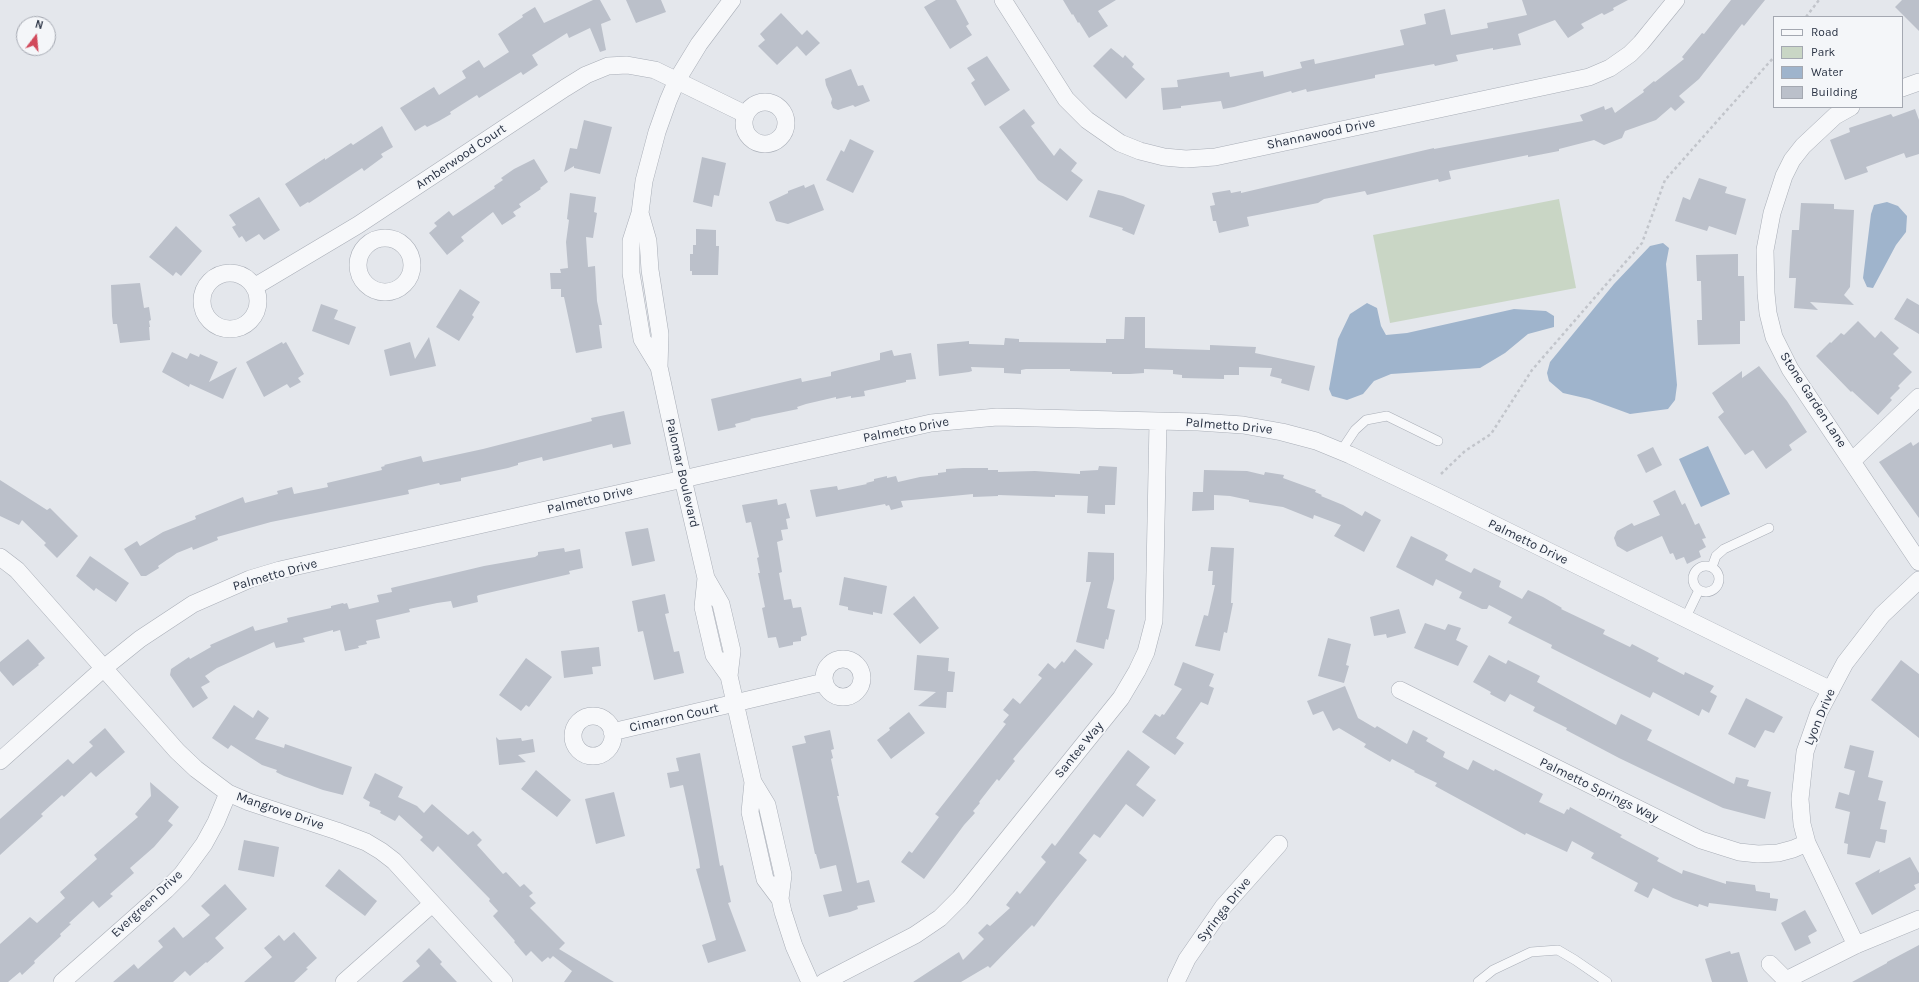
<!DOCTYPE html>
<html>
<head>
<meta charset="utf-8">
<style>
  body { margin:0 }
  #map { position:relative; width:1919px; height:982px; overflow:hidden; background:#e4e7ec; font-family:Karla,sans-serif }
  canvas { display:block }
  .legend { position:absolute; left:1773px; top:16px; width:130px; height:92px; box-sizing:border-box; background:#f4f6f9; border:1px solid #a4a8b1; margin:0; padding:5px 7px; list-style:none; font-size:12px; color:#2b3445 }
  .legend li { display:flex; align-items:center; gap:8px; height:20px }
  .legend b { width:20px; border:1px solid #a4a8b1 }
  .north { position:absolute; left:16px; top:16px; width:40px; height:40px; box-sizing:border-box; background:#f4f6f9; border:1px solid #a4a8b1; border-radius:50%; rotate:16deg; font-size:11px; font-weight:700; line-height:16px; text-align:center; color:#2b3445 }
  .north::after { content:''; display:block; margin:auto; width:14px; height:18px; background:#d1495b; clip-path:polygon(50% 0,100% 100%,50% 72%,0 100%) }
</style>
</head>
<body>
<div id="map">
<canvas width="1919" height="982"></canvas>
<ul class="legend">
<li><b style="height:5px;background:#f7f8fa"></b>Road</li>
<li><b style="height:11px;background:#c9d6c5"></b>Park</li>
<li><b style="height:11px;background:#9fb4cc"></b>Water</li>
<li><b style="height:11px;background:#bbc0ca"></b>Building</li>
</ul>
<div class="north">N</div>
</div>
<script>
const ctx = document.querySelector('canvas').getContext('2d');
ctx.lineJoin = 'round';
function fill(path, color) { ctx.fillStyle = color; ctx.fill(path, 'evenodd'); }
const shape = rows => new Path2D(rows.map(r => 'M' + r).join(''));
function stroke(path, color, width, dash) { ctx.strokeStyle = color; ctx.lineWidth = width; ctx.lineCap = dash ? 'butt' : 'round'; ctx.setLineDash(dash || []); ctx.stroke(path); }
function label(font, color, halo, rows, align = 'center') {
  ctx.font = font + ' Karla,sans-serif'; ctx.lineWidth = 4; ctx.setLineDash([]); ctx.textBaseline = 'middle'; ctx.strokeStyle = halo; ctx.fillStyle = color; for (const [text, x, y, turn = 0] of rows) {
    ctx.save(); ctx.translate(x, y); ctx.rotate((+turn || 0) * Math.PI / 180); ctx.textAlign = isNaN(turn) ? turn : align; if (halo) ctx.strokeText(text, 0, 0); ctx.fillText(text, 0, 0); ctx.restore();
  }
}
const green = shape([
  [1559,199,1576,288,1390,323,1373,235]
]);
const water = shape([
  [1887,202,1898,206,1907,216,1906,232,1896,245,1873,288,1867,287,1863,278,1871,214,1874,205],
  [1663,243,1669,248,1666,264,1677,385,1675,400,1668,409,1630,414,1589,399,1563,393,1549,381,1547,373,1550,362,1614,284,1650,246],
  [1367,303,1377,308,1381,326,1386,335,1407,333,1514,309,1546,311,1554,316,1554,327,1528,334,1505,353,1480,368,1391,374,1374,381,1363,394,1347,400,1332,396,1329,389,1338,339,1350,314],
  [1708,446,1730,494,1701,507,1679,459]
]);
const building = shape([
  [593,0,600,0,611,20,601,24,606,50,600,52,590,28,569,38,567,33,532,55,538,65,523,75,521,72,479,98,477,95,450,112,451,114,439,121,427,127,425,125,415,131,400,108,434,87,439,95,466,78,462,71,479,60,484,68,509,52,498,34,523,17,522,15,535,7,544,23],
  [626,0,661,0,666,12,636,23],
  [936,0,956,0,969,24,966,26,972,35,950,49,924,7],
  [1063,0,1116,0,1098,11,1108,26,1089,38,1079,22,1078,23,1073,14,1072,15],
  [1522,0,1628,0,1613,8,1614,10,1604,15,1602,13,1581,24,1584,28,1568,38,1555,20,1518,34,1521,45,1493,50,1493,48,1456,55,1458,61,1435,66,1434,64,1375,75,1375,78,1307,92,1306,89,1292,93,1291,91,1234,107,1223,109,1221,101,1181,106,1181,108,1163,110,1161,88,1178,87,1177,80,1229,72,1230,77,1263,71,1264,77,1302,68,1300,62,1314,59,1315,64,1404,45,1400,30,1426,24,1424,14,1445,9,1451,35,1488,28,1487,23,1527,15],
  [1731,0,1765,0,1744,26,1742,24,1699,79,1679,96,1685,102,1675,111,1671,107,1656,120,1625,131,1622,138,1604,145,1594,140,1559,149,1559,151,1528,157,1528,155,1449,171,1451,179,1439,182,1438,179,1367,195,1365,191,1324,199,1318,203,1247,217,1249,226,1219,233,1216,221,1213,221,1210,206,1215,205,1212,193,1230,190,1231,193,1241,191,1241,193,1434,148,1434,149,1583,121,1580,115,1604,106,1605,110,1612,107,1615,113,1644,92,1643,90,1654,81,1655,82,1684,59,1682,57,1702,33,1704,34],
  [1902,0,1919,0,1919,31,1895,7],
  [781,13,802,35,807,30,820,43,806,56,797,46,777,65,758,46,765,40,760,34],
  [1111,48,1123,58,1125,55,1134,64,1132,67,1145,79,1126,99,1093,66],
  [987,56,1010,90,985,106,971,83,975,80,967,68],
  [851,69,858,86,863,85,870,101,855,107,853,105,838,110,833,108,831,103,832,99,826,85,825,79],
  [1024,109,1035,123,1031,126,1054,156,1060,148,1077,163,1071,171,1083,180,1067,201,1038,180,999,127],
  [1915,109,1919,120,1919,154,1906,158,1904,153,1866,167,1868,172,1845,180,1830,140,1850,132,1849,128,1891,114,1893,117],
  [584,120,612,127,600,174,574,168,574,166,564,172,570,148,577,149],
  [382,126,393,147,381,154,383,157,364,171,362,168,309,203,308,202,300,207,285,184,325,158,325,160,351,143,353,145],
  [850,139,874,151,853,193,826,180,841,150,844,152],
  [702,157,726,163,719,196,714,195,712,207,693,202],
  [534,159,548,182,540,188,541,189,519,204,521,207,513,212,516,216,502,225,493,212,461,237,464,241,447,255,429,233,437,226,434,223,449,211,453,216,495,188,494,186,503,180,501,178,514,169],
  [1699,178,1727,187,1725,193,1746,199,1736,235,1709,226,1707,231,1675,221,1683,197,1690,200],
  [814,184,824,210,788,224,776,221,769,202,788,193,788,191,804,185,805,188],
  [1098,190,1123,196,1145,205,1134,235,1122,230,1123,228,1089,217],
  [570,193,596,197,594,212,597,213,593,238,586,237,588,267,595,266,597,301,602,325,599,325,602,348,576,353,564,297,561,297,561,289,551,289,550,273,561,273,560,269,568,268,566,242,569,220,567,219],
  [259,197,280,230,264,240,259,234,246,242,242,236,239,238,232,227,236,225,229,215],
  [1801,203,1834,204,1834,209,1854,210,1850,287,1844,295,1854,305,1810,302,1818,310,1794,308,1796,278,1789,278,1790,258,1792,230,1799,230],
  [176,226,202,251,181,276,176,272,173,276,149,257],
  [696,229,716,230,716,246,719,246,718,275,692,275,692,271,690,271,690,254,693,254,693,245,696,245],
  [1738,254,1738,276,1744,276,1745,321,1740,321,1740,344,1698,345,1697,320,1702,320,1701,281,1697,281,1696,255],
  [140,283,144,308,149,307,151,320,149,321,150,327,149,327,150,340,120,343,117,324,113,324,112,316,111,285],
  [460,289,480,302,472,315,474,317,459,341,436,327],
  [1907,298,1919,305,1919,334,1894,319],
  [321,304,338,310,334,319,356,327,349,345,312,331],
  [1125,317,1145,317,1145,348,1210,350,1210,345,1256,347,1255,353,1315,366,1309,391,1281,383,1282,379,1270,376,1272,368,1239,367,1239,375,1224,375,1224,379,1182,378,1182,375,1173,374,1173,370,1144,369,1144,373,1130,374,1112,374,1112,372,1070,371,1070,369,1026,369,1021,370,1021,374,1004,373,1004,368,971,367,972,371,969,372,939,376,937,344,969,341,969,344,1004,345,1005,338,1019,339,1019,342,1106,343,1106,339,1124,339],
  [1858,321,1875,338,1881,331,1899,348,1893,354,1912,372,1898,386,1900,388,1890,398,1892,400,1878,415,1852,391,1851,392,1816,356,1830,342,1831,343,1841,333,1844,335],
  [429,337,436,366,390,376,384,350,410,342,415,359],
  [282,342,283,344,286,342,304,374,298,378,301,382,290,388,287,384,264,397,246,362],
  [892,350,894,356,911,353,916,379,906,380,906,382,864,391,865,396,851,398,851,396,836,399,836,397,806,404,797,407,798,409,750,419,751,420,735,424,736,427,718,431,711,399,801,378,802,382,831,376,831,372,880,360,880,353],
  [172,352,187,359,190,353,199,357,200,354,218,362,209,382,237,367,223,399,190,384,189,387,162,372],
  [1759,366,1787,401,1807,432,1789,445,1792,450,1766,469,1753,450,1745,455,1718,417,1724,412,1712,393,1742,371,1742,378],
  [624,411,631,444,613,448,612,444,543,461,542,457,518,463,518,465,508,468,461,478,461,481,440,485,439,483,408,490,409,494,271,522,217,537,218,540,193,550,192,547,177,553,158,566,159,568,146,576,141,576,124,549,137,541,140,546,163,532,196,519,195,516,243,497,245,503,278,494,277,491,292,487,294,494,328,487,327,483,382,470,381,467,385,466,384,465,421,456,423,462,483,449,592,421,591,418],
  [1911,442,1913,446,1919,442,1919,518,1879,462],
  [1653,447,1662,465,1646,473,1637,455],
  [1099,466,1117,467,1115,505,1105,505,1105,514,1087,513,1088,496,1055,495,1055,497,998,495,998,496,973,497,973,494,901,501,903,507,891,510,889,505,886,506,885,504,816,517,810,490,837,486,838,490,867,484,866,483,874,481,874,479,887,476,887,478,896,476,898,482,920,477,938,475,938,473,946,472,946,469,963,468,988,468,988,470,998,470,998,472,1035,471,1080,474,1080,471,1098,470],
  [1204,470,1247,471,1264,475,1265,472,1284,475,1283,478,1316,490,1315,492,1322,495,1321,496,1343,505,1362,516,1365,511,1381,520,1364,552,1334,536,1341,525,1314,515,1313,519,1283,507,1249,502,1249,500,1230,496,1214,495,1214,510,1192,511,1193,492,1203,492],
  [0,480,47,510,50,508,78,536,57,558,44,545,46,543,22,520,19,525,0,516],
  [1675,490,1682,505,1685,503,1695,525,1699,523,1706,538,1702,539,1706,547,1699,551,1701,557,1687,564,1684,557,1676,560,1673,553,1670,554,1662,536,1627,552,1617,546,1614,538,1617,531,1632,523,1634,526,1660,515,1653,501],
  [777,499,778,505,786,503,790,518,786,519,788,529,781,530,783,540,777,542,782,572,779,573,784,600,791,599,793,608,801,607,807,635,801,637,801,641,793,642,793,645,779,648,776,637,768,638,762,608,765,607,758,573,760,573,757,558,759,557,751,522,746,523,742,505],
  [648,528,655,561,632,566,625,532],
  [1411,536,1444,552,1448,555,1445,560,1471,573,1474,568,1501,581,1499,587,1522,599,1528,590,1543,597,1562,608,1561,609,1605,630,1603,634,1630,647,1632,644,1659,658,1657,661,1684,675,1685,672,1714,686,1710,692,1717,696,1709,713,1702,709,1699,716,1653,692,1650,698,1551,648,1552,645,1508,623,1512,617,1489,605,1487,609,1482,609,1459,598,1462,592,1436,579,1433,586,1396,567],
  [1211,547,1234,548,1231,603,1233,603,1227,633,1224,632,1220,651,1195,646,1204,615,1208,616,1215,585,1212,585,1213,571,1208,571],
  [564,548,565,552,580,549,583,568,569,571,570,574,479,595,477,596,478,602,453,608,451,601,437,603,409,609,410,612,376,620,380,638,366,641,367,644,358,646,359,648,345,651,340,630,333,632,333,630,303,638,305,642,276,648,274,642,217,668,205,676,210,682,201,687,208,698,193,708,170,675,171,669,189,657,190,659,211,647,210,645,253,626,255,631,288,622,287,618,331,608,331,606,343,603,344,604,347,603,349,609,379,602,377,595,392,592,391,588,484,566,535,557,538,555,538,552],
  [1088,552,1114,553,1114,579,1107,608,1115,610,1108,640,1106,639,1104,649,1076,642,1091,582,1086,582],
  [90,556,129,583,116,602,96,588,94,591,76,576],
  [844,577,887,586,882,614,873,612,873,615,848,610,848,607,839,605],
  [665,594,669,613,665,614,674,652,679,651,684,673,654,680,643,631,638,632,632,601],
  [914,596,939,628,920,644,893,614],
  [1399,609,1406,633,1387,638,1386,634,1374,636,1370,617],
  [1425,623,1445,630,1448,624,1461,628,1456,640,1468,646,1458,666,1414,648],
  [1328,638,1351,644,1346,665,1349,666,1344,683,1318,676],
  [28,639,45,658,38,664,39,665,13,686,0,671,0,662],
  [599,647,601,666,592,667,593,674,564,678,561,651],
  [1075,649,1093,664,1013,759,1015,761,999,781,997,779,979,802,980,803,973,811,975,813,964,825,924,879,901,862,909,851,912,853,939,817,935,814,937,812,1006,724,1003,722,1009,715,1003,710,1013,698,1020,704,1042,678,1038,675,1048,663,1055,669,1062,661,1064,663],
  [917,655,949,658,948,671,955,672,953,692,947,692,946,708,918,706,936,692,914,690],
  [1489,655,1506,664,1508,660,1540,676,1537,682,1616,725,1621,714,1652,730,1647,740,1734,784,1736,777,1749,780,1747,786,1771,792,1765,819,1723,808,1619,758,1566,730,1567,728,1533,711,1535,707,1510,694,1505,702,1490,694,1491,692,1473,682],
  [526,658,552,677,529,707,526,705,521,711,499,695],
  [1901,660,1919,674,1919,738,1871,700],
  [1183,662,1214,674,1209,686,1214,688,1208,705,1201,702,1176,738,1184,743,1175,755,1142,732,1155,714,1160,717,1162,714,1164,715,1182,689,1174,685],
  [1345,686,1358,718,1375,728,1377,726,1407,744,1413,730,1428,738,1426,741,1445,752,1443,757,1468,770,1473,760,1494,771,1495,769,1543,794,1539,802,1564,814,1567,809,1569,810,1570,807,1622,835,1620,837,1659,858,1657,861,1682,874,1683,870,1726,884,1726,881,1755,885,1756,891,1770,893,1770,898,1778,899,1776,911,1709,903,1708,907,1699,904,1698,907,1673,898,1653,888,1648,898,1634,891,1638,883,1591,858,1594,853,1572,841,1567,852,1526,833,1525,835,1435,786,1437,783,1414,772,1415,771,1392,759,1390,762,1364,747,1366,744,1339,728,1333,731,1323,711,1313,715,1307,701],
  [1746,698,1783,717,1774,733,1765,730,1755,748,1728,734],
  [234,705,253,718,258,710,269,718,255,739,284,748,285,744,352,767,343,795,323,790,284,776,276,772,277,770,262,765,231,745,228,749,212,738],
  [909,712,925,733,891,759,877,740,890,730,889,728],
  [105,728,125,752,96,777,91,772,64,797,62,795,41,814,43,816,0,855,0,819,68,759,73,764,93,746,89,742],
  [830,730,834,749,831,750,833,758,831,759,839,796,837,796,857,883,869,880,875,902,857,906,858,909,850,912,829,917,823,895,842,891,836,865,820,869,816,854,815,854,792,746,806,743,804,736],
  [496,737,499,740,521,738,522,741,533,739,535,752,518,755,526,762,499,765],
  [1850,745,1874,751,1868,777,1883,781,1878,800,1886,802,1880,829,1887,830,1885,843,1876,841,1870,858,1847,854,1848,844,1844,843,1850,812,1835,808,1839,792,1849,795,1855,771,1844,768],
  [1128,750,1150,767,1136,785,1156,800,1143,817,1126,804,1100,838,1094,834,1079,853,1087,860,1055,900,1034,927,1032,925,990,968,988,966,961,982,913,982,959,952,963,960,984,939,978,933,987,924,990,926,1010,908,1006,905,1017,891,1020,894,1046,862,1041,857,1052,843,1055,846],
  [700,753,720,866,723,865,731,902,728,903,746,951,708,963,702,945,716,940,696,869,700,868,699,860,685,794,683,785,670,788,667,773,679,771,676,758],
  [536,770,571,800,557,817,521,789],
  [375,773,403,787,398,797,417,806,424,813,432,804,468,835,473,831,482,840,477,845,503,874,506,872,520,887,524,884,533,893,529,896,536,903,530,908,565,943,559,949,614,982,564,982,572,971,553,956,550,959,548,957,542,962,531,951,526,956,514,942,515,941,493,916,498,911,489,901,490,899,438,846,433,852,420,840,423,837,399,815,395,821,380,813,381,811,369,806,370,802,363,798],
  [150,782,179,807,168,821,173,825,154,847,130,868,134,873,110,894,113,896,99,908,93,901,69,923,71,924,60,934,61,936,34,961,35,963,22,975,20,972,8,982,0,982,0,944,30,917,37,923,65,898,60,892,97,859,94,855,138,817,135,814,151,796],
  [614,792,625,836,596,844,585,799],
  [244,840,279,847,274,877,238,870],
  [1910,857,1919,873,1919,883,1914,885,1916,889,1872,915,1855,883,1880,869,1879,873],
  [339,869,377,901,365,916,325,886],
  [225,884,247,909,215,938,224,948,207,963,206,962,190,976,185,971,173,982,113,982,134,964,138,969,163,947,158,941,174,927,183,938,187,935,210,915,201,906],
  [1805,910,1817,931,1808,936,1811,943,1795,951,1781,923],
  [294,932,317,958,306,968,308,969,294,982,244,982,272,957,264,948,279,935,284,941],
  [1919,945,1919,982,1852,982,1887,963,1887,962],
  [429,948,442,962,440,964,457,982,402,982,420,966,416,961],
  [1730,951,1731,954,1739,952,1748,982,1712,982,1705,959]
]);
const path = shape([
  [1806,17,1819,0],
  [1441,474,1465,451,1491,434,1532,370,1642,243,1665,180,1774,57]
]);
const service = shape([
  [1341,451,1355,430,1366,420,1387,416,1438,441],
  '1693 579a13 13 0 1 1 26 0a13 13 0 1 1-26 0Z',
  [1712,567,1716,556,1724,549,1769,528],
  [1685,619,1699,590],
  [1478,982,1493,970,1531,952,1558,950,1575,960,1607,982]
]);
const minor = shape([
  [1003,0,1066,99,1087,120,1120,143,1140,151,1164,157,1186,159,1215,157,1589,77,1610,68,1630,54,1641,43,1676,0],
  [1902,88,1919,82],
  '744 123a21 21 0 1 1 42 0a21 21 0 1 1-42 0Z',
  [1851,107,1835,116,1803,146,1792,160,1784,176,1772,213,1765,250,1766,293,1768,313,1774,337,1790,369,1919,562],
  [640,213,648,241,650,270,660,334,659,367,683,479,706,578,721,604,732,651,729,676,753,782,767,805,783,875,780,899,783,912,794,946,810,982],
  '358 265a27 27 0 1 1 54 0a27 27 0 1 1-54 0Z',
  '202 301a28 28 0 1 1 56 0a28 28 0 1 1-56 0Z',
  [254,287,358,225,565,88,586,75,608,66,627,65,655,70,745,114],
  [659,367,642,339,631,273,631,241,640,213,644,181,657,132,668,101,677,80,699,44,732,0],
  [1852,461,1919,397],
  [0,557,17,570,177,751,196,769,228,793,249,802,337,831,366,842,381,851,394,861,504,982],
  [706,578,703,607,714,655,729,676],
  '824 678a19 19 0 1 1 38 0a19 19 0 1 1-38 0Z',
  [1400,690,1701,840,1739,852,1758,854,1778,853,1793,849,1807,843],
  '573 736a20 20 0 1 1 40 0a20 20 0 1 1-40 0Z',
  [612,732,824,682],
  [0,761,104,668,140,639,193,604,250,579,280,570,931,423,997,417,1198,422,1243,425,1282,432,1316,441,1350,455,1438,497,1831,690],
  [753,782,750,812,765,879,780,899],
  [1856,945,1807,843,1802,824,1800,799,1805,752,1819,712,1845,663,1882,615,1919,580],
  [1770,964,1786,980,1785,982],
  [1786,980,1856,945,1919,919],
  [62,982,166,890,182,874,204,844,216,822,228,793],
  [344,982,432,904],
  [824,982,915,935,940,918,960,898,1121,698,1137,671,1146,652,1154,621,1158,422],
  [1176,982,1187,959,1223,907,1279,844]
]);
const streetNames = [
  ["Shannawood Drive",1321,134,-12],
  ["Amberwood Court",461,157,-34],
  ["Stone Garden Lane",1813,400,57],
  ["Palmetto Drive",1229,426,5],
  ["Palmetto Drive",906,430,-11],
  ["Palomar Boulevard",682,473,77],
  ["Palmetto Drive",590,500,-13],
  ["Palmetto Drive",1528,542,26],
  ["Palmetto Drive",275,575,-16],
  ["Lyon Drive",1820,717,-67],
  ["Cimarron Court",674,718,-13],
  ["Santee Way",1079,750,-51],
  ["Palmetto Springs Way",1599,790,26],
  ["Mangrove Drive",280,811,19],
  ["Evergreen Drive",147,904,-43],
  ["Syringa Drive",1224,910,-52]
];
fill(green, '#c9d6c5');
fill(water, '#9fb4cc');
fill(building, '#bbc0ca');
stroke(service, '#a9aeb7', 10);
stroke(minor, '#a9aeb7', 18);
stroke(path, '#c2c5cb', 2.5, [3, 3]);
stroke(service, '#f7f8fa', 9);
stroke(minor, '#f7f8fa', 17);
label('13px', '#2b3445', '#f4f6f9', streetNames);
</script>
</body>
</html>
